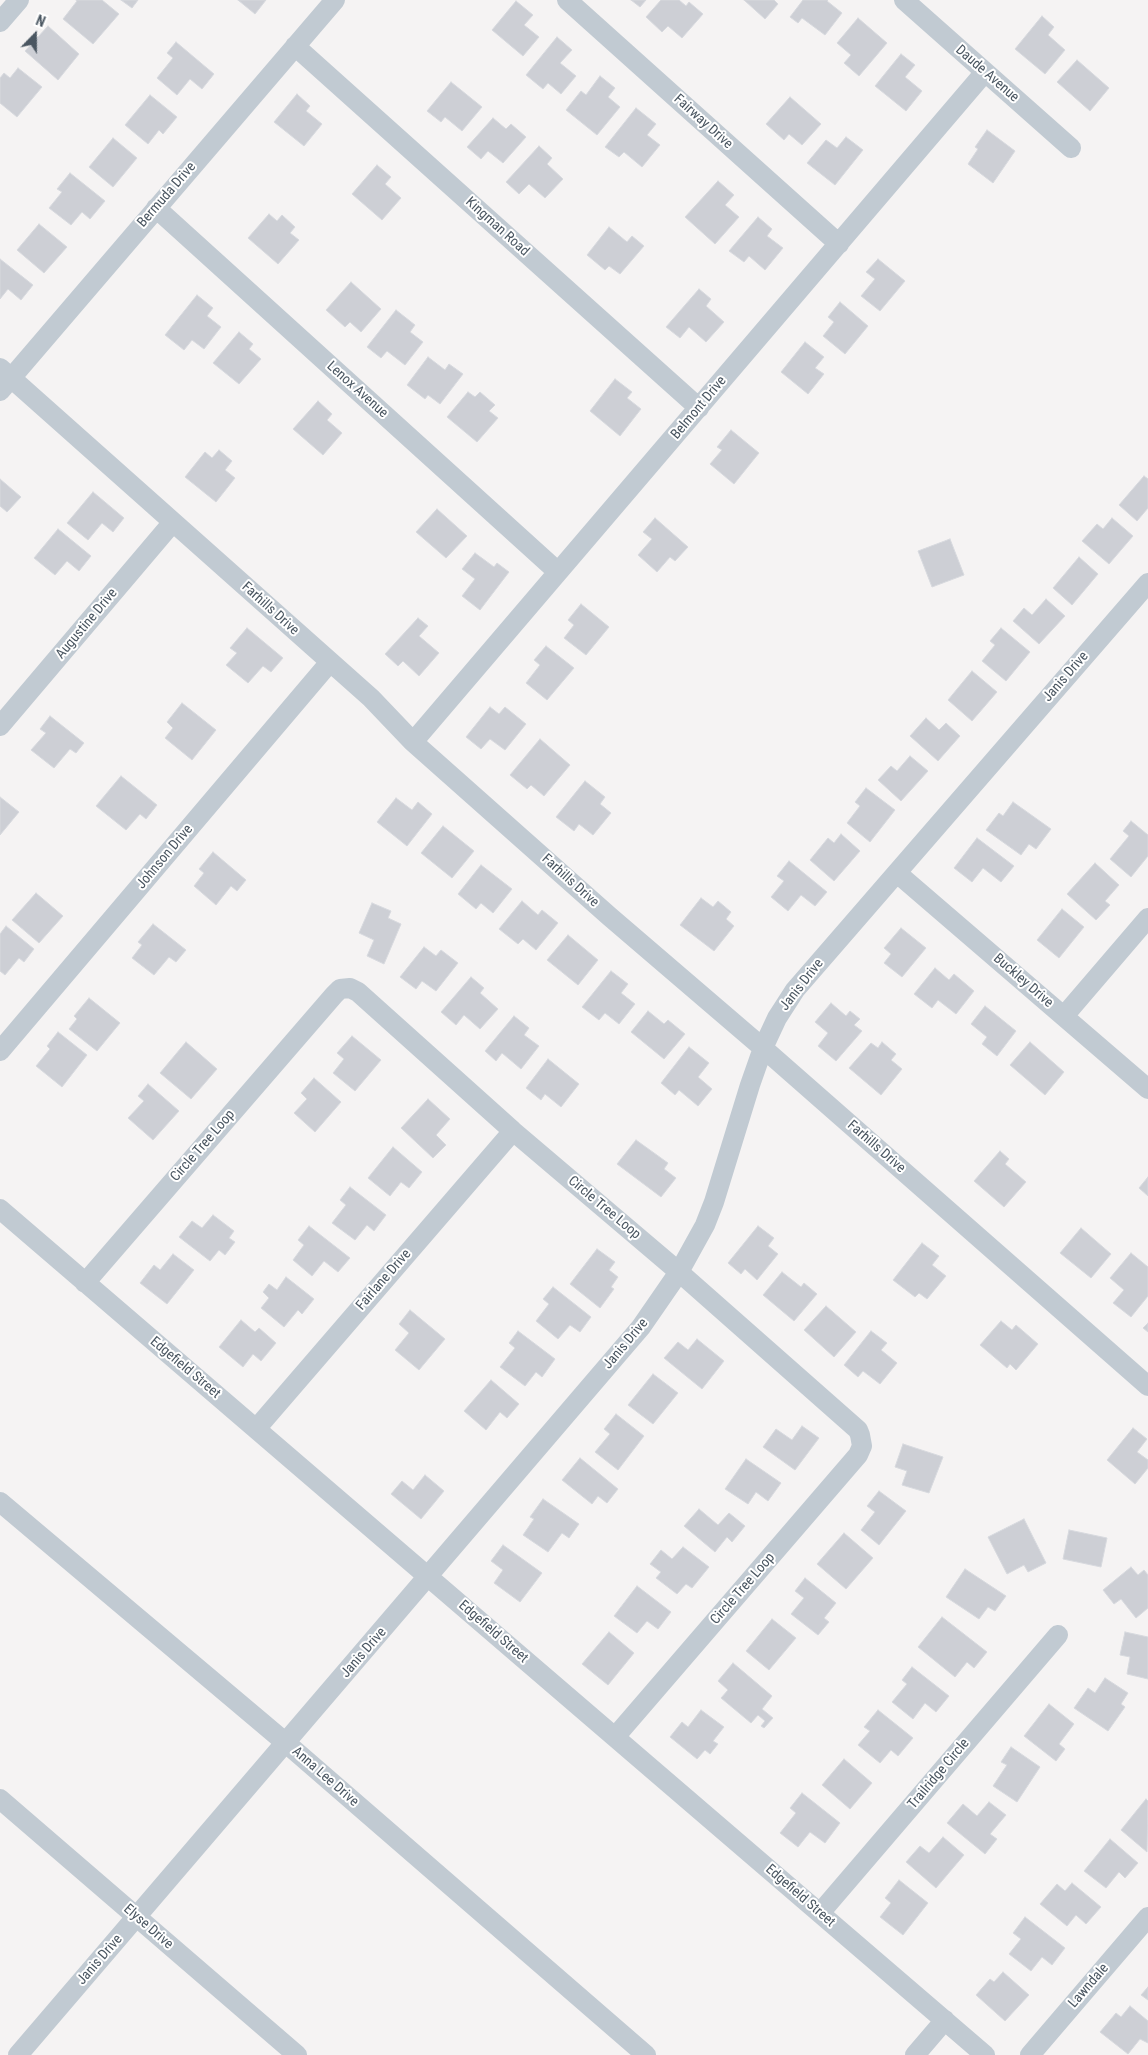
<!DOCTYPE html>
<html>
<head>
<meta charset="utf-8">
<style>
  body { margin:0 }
  #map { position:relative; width:1148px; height:2055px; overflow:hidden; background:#f5f3f3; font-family:"Roboto Condensed",sans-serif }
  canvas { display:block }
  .north { position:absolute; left:10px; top:10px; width:50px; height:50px; -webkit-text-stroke:4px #fff; paint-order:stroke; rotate:22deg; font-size:14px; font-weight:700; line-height:20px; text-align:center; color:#4a5661 }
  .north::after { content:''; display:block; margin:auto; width:18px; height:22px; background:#4a5661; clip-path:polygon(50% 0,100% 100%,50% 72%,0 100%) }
</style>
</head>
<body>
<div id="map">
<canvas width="1148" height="2055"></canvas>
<div class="north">N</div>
</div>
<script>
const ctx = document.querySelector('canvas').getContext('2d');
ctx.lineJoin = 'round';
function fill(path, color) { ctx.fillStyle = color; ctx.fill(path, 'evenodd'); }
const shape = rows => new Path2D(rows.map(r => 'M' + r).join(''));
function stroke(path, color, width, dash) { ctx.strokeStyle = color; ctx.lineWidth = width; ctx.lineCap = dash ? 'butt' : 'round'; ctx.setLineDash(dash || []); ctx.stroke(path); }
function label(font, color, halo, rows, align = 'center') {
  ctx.font = font + ' "Roboto Condensed",sans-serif'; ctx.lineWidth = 4; ctx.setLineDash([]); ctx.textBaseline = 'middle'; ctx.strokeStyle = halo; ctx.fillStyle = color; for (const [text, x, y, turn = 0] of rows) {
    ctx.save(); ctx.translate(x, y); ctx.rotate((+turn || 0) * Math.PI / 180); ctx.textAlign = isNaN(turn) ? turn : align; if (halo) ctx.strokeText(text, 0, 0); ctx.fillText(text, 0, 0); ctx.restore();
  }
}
const building = shape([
  [76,0,102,0,119,14,93,44,63,19,77,1,76,0],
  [121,0,138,0,132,8,121,0],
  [238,0,266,0,255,14,238,0],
  [631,0,646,0,640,7,631,0],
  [661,0,679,0,686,6,689,2,703,14,682,38,668,26,662,32,646,17,661,0],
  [744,0,774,0,778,4,765,19,744,0],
  [803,0,828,0,827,1,842,13,825,35,802,18,798,23,790,17,803,0],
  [516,1,533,15,524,25,539,37,523,56,492,30,516,1],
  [1042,16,1054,27,1048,35,1065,50,1045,74,1015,49,1042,16],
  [858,18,887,43,859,76,844,63,851,55,837,43,858,18],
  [48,26,79,54,58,80,25,51,48,26],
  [557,37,572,50,560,63,576,76,561,94,548,83,543,89,526,75,557,37],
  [176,42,214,74,202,89,190,79,177,95,157,78,173,58,167,53,176,42],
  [901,54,915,65,905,77,922,91,906,111,875,86,901,54],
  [1077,60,1109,88,1090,111,1057,82,1077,60],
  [18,68,42,87,17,117,0,103,0,78,4,73,10,78,18,68],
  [600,76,615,88,608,97,620,107,597,135,566,110,581,91,586,95,600,76],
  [451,82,482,107,462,131,445,117,441,122,427,111,451,82],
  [297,94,310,106,306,111,322,124,304,146,274,122,297,94],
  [150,95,177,117,163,134,159,130,148,144,125,125,150,95],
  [790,97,821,124,802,145,789,134,784,140,766,124,790,97],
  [636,108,656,124,647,135,660,145,642,167,624,152,619,157,605,147,636,108],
  [493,118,506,129,511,124,526,137,503,163,488,151,481,159,467,147,493,118],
  [987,130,1015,151,993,183,968,164,978,149,975,147,987,130],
  [846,137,863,150,835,185,807,163,826,140,837,148,846,137],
  [113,138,137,158,113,187,89,167,113,138],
  [539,146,552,158,547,164,563,179,545,198,529,184,519,194,506,182,539,146],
  [377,165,391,177,385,184,401,198,382,220,352,194,377,165],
  [70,173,105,201,90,219,82,212,71,225,49,208,62,192,57,189,70,173],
  [718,181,734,195,725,205,739,217,715,244,685,217,718,181],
  [269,214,277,221,282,215,295,227,290,233,299,240,278,264,248,238,269,214],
  [758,217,772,229,767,236,783,248,765,270,749,256,744,262,729,251,758,217],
  [39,224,67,247,44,273,17,250,39,224],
  [609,227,627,242,632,236,644,246,620,274,609,266,605,270,587,255,609,227],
  [0,259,33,285,21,300,8,289,0,299,0,259],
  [878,259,905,281,880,311,861,296,875,279,866,272,878,259],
  [351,282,381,309,361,332,350,322,345,327,326,310,351,282],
  [699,289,711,299,706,306,724,322,706,342,689,327,680,338,666,327,699,289],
  [197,295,213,308,207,316,221,327,204,349,192,340,184,350,165,335,197,295],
  [840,302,868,326,845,354,823,336,834,322,828,317,840,302],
  [396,310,415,325,410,332,423,342,405,365,387,351,381,358,367,347,396,310],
  [239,332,253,344,249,349,261,359,239,384,213,363,239,332],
  [805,342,824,357,815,368,824,374,808,394,781,372,805,342],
  [428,357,445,370,449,364,463,374,440,404,428,395,425,399,407,385,428,357],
  [615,379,632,392,627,398,641,409,620,436,590,411,615,379],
  [468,392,475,397,480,392,495,405,489,411,498,418,477,442,447,417,468,392],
  [318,401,332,414,327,420,342,433,323,455,293,429,318,401],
  [731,430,759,453,734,484,710,464,722,450,717,447,731,430],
  [219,450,232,461,225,470,235,478,216,502,185,477,205,452,212,458,219,450],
  [1144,476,1148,479,1148,508,1137,521,1119,505,1144,476],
  [0,479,21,497,7,512,0,506,0,479],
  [93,492,124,518,113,532,102,523,88,540,67,523,93,492],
  [437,509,467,536,446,558,416,532,437,509],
  [655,518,688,547,675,561,670,557,657,572,638,555,652,539,643,532,655,518],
  [1112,518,1133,536,1109,564,1082,541,1097,524,1103,529,1112,518],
  [58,529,91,556,79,571,67,561,55,575,34,558,58,529],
  [950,539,964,575,932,587,918,551,950,539],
  [475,553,494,567,497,563,509,572,480,610,462,596,475,579,462,569,475,553],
  [1079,557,1098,574,1072,605,1053,588,1079,557],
  [1046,599,1065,616,1039,644,1013,621,1024,608,1032,615,1046,599],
  [581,604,609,627,586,655,564,638,574,625,568,620,581,604],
  [418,618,428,626,419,636,439,653,419,676,403,661,398,666,385,654,418,618],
  [247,628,283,658,271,672,263,666,248,683,226,665,237,653,230,648,247,628],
  [1001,628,1030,652,1006,681,982,661,995,645,990,641,1001,628],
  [546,646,574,668,547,700,526,683,540,665,534,660,546,646],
  [972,671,997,692,972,721,948,700,972,671],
  [182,703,216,730,192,760,165,738,173,728,167,722,182,703],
  [490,707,499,714,505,707,526,724,505,750,490,739,481,749,466,737,490,707],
  [50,716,84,743,76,753,70,749,54,768,31,750,46,733,40,729,50,716],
  [926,718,939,730,946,723,960,736,938,761,910,736,926,718],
  [540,739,570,765,544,796,531,785,527,789,510,775,540,739],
  [910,756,928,771,901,801,878,780,891,766,897,771,910,756],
  [121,776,157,805,146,819,140,814,126,830,96,806,121,776],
  [585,781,605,797,600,804,611,813,593,835,579,824,574,831,556,817,585,781],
  [866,788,895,810,870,842,847,823,860,806,855,802,866,788],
  [0,797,19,812,0,835,0,797],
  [396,798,412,810,418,802,432,814,407,846,377,822,396,798],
  [1013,802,1051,829,1036,849,1029,844,1021,855,986,830,999,813,1003,816,1013,802],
  [1131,821,1148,835,1148,856,1131,877,1110,859,1129,836,1123,831,1131,821],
  [443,826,474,851,452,878,421,853,443,826],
  [841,834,860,851,834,881,810,860,828,838,834,843,841,834],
  [977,838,1014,866,1001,882,983,868,972,882,954,868,977,838],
  [213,852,246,880,237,891,231,886,216,905,194,886,204,873,199,869,213,852],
  [789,861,827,892,815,906,801,895,788,911,771,897,784,881,777,876,789,861],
  [1095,863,1119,885,1105,901,1110,905,1096,920,1067,894,1095,863],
  [481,865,512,889,493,913,481,903,476,909,458,894,481,865],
  [36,893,63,916,39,943,12,920,36,893],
  [701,898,713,907,718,901,731,912,726,919,734,926,714,951,680,925,701,898],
  [522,901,538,915,542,910,558,923,536,950,523,939,518,944,499,929,522,901],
  [372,903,391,911,388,918,401,924,384,964,367,956,374,940,359,933,372,903],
  [1062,909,1084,927,1059,958,1037,940,1062,909],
  [153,924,186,950,176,962,169,957,154,975,132,958,142,945,138,942,153,924],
  [6,926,34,949,24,962,19,958,5,975,0,971,0,934,6,926],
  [901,928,926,948,902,977,884,963,891,954,884,948,901,928],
  [568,935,598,960,578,985,547,960,568,935],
  [424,947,436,956,441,950,458,963,436,991,422,981,416,989,400,977,424,947],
  [935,968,949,980,954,974,974,991,956,1014,938,1000,932,1008,914,994,935,968],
  [611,971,628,984,621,993,635,1004,619,1024,605,1013,599,1020,582,1007,611,971],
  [471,977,484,988,480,993,498,1009,480,1029,464,1015,456,1025,441,1012,471,977],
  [89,998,120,1023,97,1051,69,1029,77,1019,74,1016,89,998],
  [831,1003,846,1016,850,1011,860,1019,854,1025,862,1031,836,1061,818,1046,828,1033,815,1022,831,1003],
  [985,1006,1016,1031,997,1056,982,1044,987,1037,971,1024,985,1006],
  [648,1011,664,1024,668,1020,685,1034,664,1059,631,1032,648,1011],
  [514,1016,529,1028,524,1035,539,1046,521,1069,502,1053,496,1061,485,1051,514,1016],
  [58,1032,87,1055,62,1087,36,1066,50,1049,47,1046,58,1032],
  [352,1036,381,1060,355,1091,333,1073,344,1059,337,1053,352,1036],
  [186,1042,217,1069,191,1099,160,1073,186,1042],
  [882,1042,896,1054,891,1060,902,1069,881,1095,849,1068,871,1043,878,1048,882,1042],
  [1030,1042,1064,1072,1045,1095,1010,1065,1030,1042],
  [689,1047,709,1063,698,1077,712,1089,698,1106,679,1090,675,1095,661,1083,689,1047],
  [548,1059,579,1084,561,1107,545,1094,541,1100,526,1088,548,1059],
  [314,1078,341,1102,315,1132,294,1113,307,1099,301,1093,314,1078],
  [148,1084,179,1111,153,1140,128,1118,144,1101,138,1096,148,1084],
  [428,1099,450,1119,436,1135,446,1145,433,1158,401,1128,428,1099],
  [636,1140,668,1163,664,1169,676,1178,661,1197,617,1164,636,1140],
  [393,1147,422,1172,409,1188,401,1182,390,1196,368,1178,393,1147],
  [1000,1151,1009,1159,1005,1164,1026,1182,1004,1207,974,1181,1000,1151],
  [1148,1177,1148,1196,1139,1188,1148,1177],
  [350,1187,386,1215,374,1231,367,1225,355,1240,332,1223,346,1205,340,1200,350,1187],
  [213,1215,234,1231,229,1238,235,1242,225,1255,219,1250,210,1261,179,1237,192,1221,202,1228,213,1215],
  [309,1226,350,1258,338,1272,324,1261,312,1276,293,1260,304,1245,298,1240,309,1226],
  [758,1226,774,1238,768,1246,778,1254,757,1280,745,1269,741,1274,728,1263,758,1226],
  [1081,1228,1111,1254,1091,1278,1060,1253,1081,1228],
  [922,1243,939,1256,932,1265,946,1276,927,1299,919,1293,915,1297,893,1280,922,1243],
  [597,1249,615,1262,609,1270,618,1277,611,1287,614,1289,600,1308,570,1284,597,1249],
  [1131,1253,1148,1267,1148,1296,1131,1317,1113,1303,1124,1290,1110,1278,1131,1253],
  [173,1254,194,1270,167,1304,140,1283,154,1265,160,1270,173,1254],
  [782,1272,801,1287,804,1283,817,1294,794,1321,763,1295,782,1272],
  [286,1277,314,1299,302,1314,298,1310,284,1327,261,1308,269,1298,263,1292,269,1284,277,1290,286,1277],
  [553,1287,591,1317,580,1332,570,1325,558,1339,536,1321,549,1304,543,1299,553,1287],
  [826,1306,856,1332,834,1357,804,1330,826,1306],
  [410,1310,445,1339,419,1370,395,1350,409,1333,399,1324,410,1310],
  [241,1320,255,1332,259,1328,276,1343,261,1361,253,1354,243,1367,219,1347,241,1320],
  [1001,1321,1012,1330,1016,1325,1038,1344,1016,1370,1010,1364,1007,1368,980,1345,1001,1321],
  [1148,1323,1148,1332,1143,1328,1148,1323],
  [518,1331,555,1359,542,1377,536,1372,525,1386,500,1367,515,1348,509,1343,518,1331],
  [871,1331,887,1343,881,1350,897,1363,880,1384,863,1371,858,1377,844,1365,871,1331],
  [697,1339,724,1361,702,1389,664,1358,678,1342,688,1350,697,1339],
  [653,1374,678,1393,653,1424,628,1405,653,1374],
  [491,1380,519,1404,507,1418,500,1412,486,1430,464,1411,491,1380],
  [616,1414,644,1436,618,1470,595,1452,610,1434,604,1429,616,1414],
  [802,1426,819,1438,795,1470,763,1447,776,1429,792,1440,802,1426],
  [1133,1428,1147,1439,1137,1452,1148,1460,1148,1468,1135,1484,1107,1460,1133,1428],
  [903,1444,943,1457,929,1493,902,1485,907,1471,895,1467,903,1444],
  [580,1458,618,1489,607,1503,598,1496,592,1504,562,1480,580,1458],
  [746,1459,781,1483,768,1501,756,1492,748,1504,725,1489,746,1459],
  [425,1475,444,1491,421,1519,391,1494,402,1481,413,1490,425,1475],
  [879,1491,906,1511,879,1545,861,1530,875,1512,867,1506,879,1491],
  [543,1499,579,1524,569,1538,562,1533,548,1552,523,1535,534,1519,530,1517,543,1499],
  [699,1509,718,1525,729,1513,745,1526,732,1542,727,1537,715,1552,684,1526,699,1509],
  [1024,1519,1046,1563,1028,1572,1024,1565,1007,1574,988,1537,1024,1519],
  [1069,1530,1107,1538,1101,1567,1063,1559,1069,1530],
  [844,1533,873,1558,846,1589,817,1564,844,1533],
  [503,1545,542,1573,520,1602,494,1583,503,1570,491,1561,503,1545],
  [683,1547,709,1567,692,1588,686,1584,677,1594,656,1578,661,1572,650,1564,661,1550,672,1559,683,1547],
  [1131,1567,1138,1575,1144,1570,1148,1575,1148,1608,1136,1618,1121,1599,1114,1604,1103,1590,1131,1567],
  [965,1569,1006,1596,995,1611,988,1607,979,1619,946,1597,965,1569],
  [805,1578,836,1603,824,1618,829,1622,818,1635,791,1614,804,1598,795,1591,805,1578],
  [637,1586,671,1612,658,1629,647,1621,637,1633,614,1616,637,1586],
  [942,1617,987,1652,974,1668,967,1662,955,1677,918,1647,942,1617],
  [772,1619,796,1638,769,1670,746,1651,772,1619],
  [609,1632,634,1653,608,1685,582,1664,609,1632],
  [1125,1632,1148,1637,1148,1679,1127,1674,1130,1657,1120,1655,1125,1632],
  [733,1663,772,1696,762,1709,773,1718,764,1728,761,1726,765,1721,758,1715,751,1723,721,1698,728,1690,718,1681,733,1663],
  [912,1667,949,1696,936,1712,925,1703,913,1719,892,1702,907,1684,902,1680,912,1667],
  [1105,1678,1128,1693,1121,1704,1125,1707,1108,1731,1074,1708,1088,1688,1095,1693,1105,1678],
  [1049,1704,1074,1724,1059,1744,1065,1749,1056,1761,1024,1736,1049,1704],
  [701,1710,724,1727,713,1741,718,1744,710,1754,705,1750,697,1759,670,1737,682,1722,688,1727,701,1710],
  [878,1710,913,1738,898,1756,891,1750,880,1763,858,1745,870,1731,864,1727,878,1710],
  [1011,1747,1040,1767,1017,1802,993,1786,1007,1765,1001,1762,1011,1747],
  [844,1759,872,1783,850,1809,822,1785,844,1759],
  [802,1793,840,1823,825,1843,810,1832,798,1847,780,1833,796,1813,790,1808,802,1793],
  [1146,1799,1148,1801,1147,1852,1121,1830,1146,1799],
  [989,1802,1006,1815,990,1834,997,1839,985,1854,947,1823,963,1804,977,1816,989,1802],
  [943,1837,964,1855,936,1888,906,1862,920,1846,929,1853,943,1837],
  [1110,1839,1138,1863,1125,1878,1119,1872,1106,1888,1084,1871,1110,1839],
  [899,1880,928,1903,903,1935,880,1917,891,1903,885,1898,899,1880],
  [1072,1883,1101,1907,1086,1924,1076,1915,1067,1926,1040,1904,1057,1884,1065,1891,1072,1883],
  [1025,1917,1065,1948,1052,1965,1042,1957,1031,1971,1009,1954,1021,1939,1013,1933,1025,1917],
  [1003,1972,1029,1995,1005,2021,976,1995,990,1979,994,1982,1003,1972],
  [1148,1987,1148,2000,1141,1995,1148,1987],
  [1130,2006,1148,2021,1148,2043,1140,2039,1128,2054,1100,2032,1116,2013,1121,2017,1130,2006]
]);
const minor = shape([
  [567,0,839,244],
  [904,0,1071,148],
  [0,22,19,0],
  [295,46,699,408],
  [156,208,558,572],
  [0,368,371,698,413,742,609,916,763,1048,1148,1386],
  [0,391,335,0],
  [0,726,173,522],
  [413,742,985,72],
  [897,873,1148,1089],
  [1064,1016,1148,918],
  [0,1051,330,662],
  [0,1209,985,2055],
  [85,1283,334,995,340,989,350,988,358,992,513,1131,679,1272,858,1430,860,1435,862,1446,858,1455,615,1737],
  [256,1429,513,1131],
  [0,1502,286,1743,646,2055],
  [0,1799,297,2055],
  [820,1913,1058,1635],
  [18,2055,641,1327,679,1272,705,1225,714,1202,750,1085,763,1048,777,1018,795,990,1148,583],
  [915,2055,945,2020],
  [1030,2055,1148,1917]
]);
const streetNames = [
  ["Daude Avenue",987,74,41],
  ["Fairway Drive",703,122,42],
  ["Bermuda Drive",167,195,-49],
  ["Kingman Road",497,227,42],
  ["Lenox Avenue",357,390,42],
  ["Belmont Drive",699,408,-50],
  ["Farhills Drive",270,609,42],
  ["Augustine Drive",87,624,-50],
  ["Janis Drive",1066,677,-49],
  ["Johnson Drive",165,857,-50],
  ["Farhills Drive",570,881,42],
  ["Buckley Drive",1023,981,41],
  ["Janis Drive",802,985,-52],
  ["Circle Tree Loop",203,1146,-49],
  ["Farhills Drive",876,1147,41],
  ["Circle Tree Loop",604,1208,40],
  ["Fairlane Drive",384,1280,-49],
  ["Janis Drive",626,1344,-50],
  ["Edgefield Street",185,1368,40],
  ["Circle Tree Loop",743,1589,-49],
  ["Edgefield Street",493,1632,41],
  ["Janis Drive",364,1653,-49],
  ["Trailridge Circle",939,1774,-50],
  ["Anna Lee Drive",325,1777,41],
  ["Edgefield Street",800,1896,41],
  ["Elyse Drive",148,1927,41],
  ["Janis Drive",100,1960,-49],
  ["Lawndale",1089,1986,-49]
];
fill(building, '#cdcfd5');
stroke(building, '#d7d9de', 1);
stroke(minor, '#c1cad2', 20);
label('14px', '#4a5661', '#fff', streetNames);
</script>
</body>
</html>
